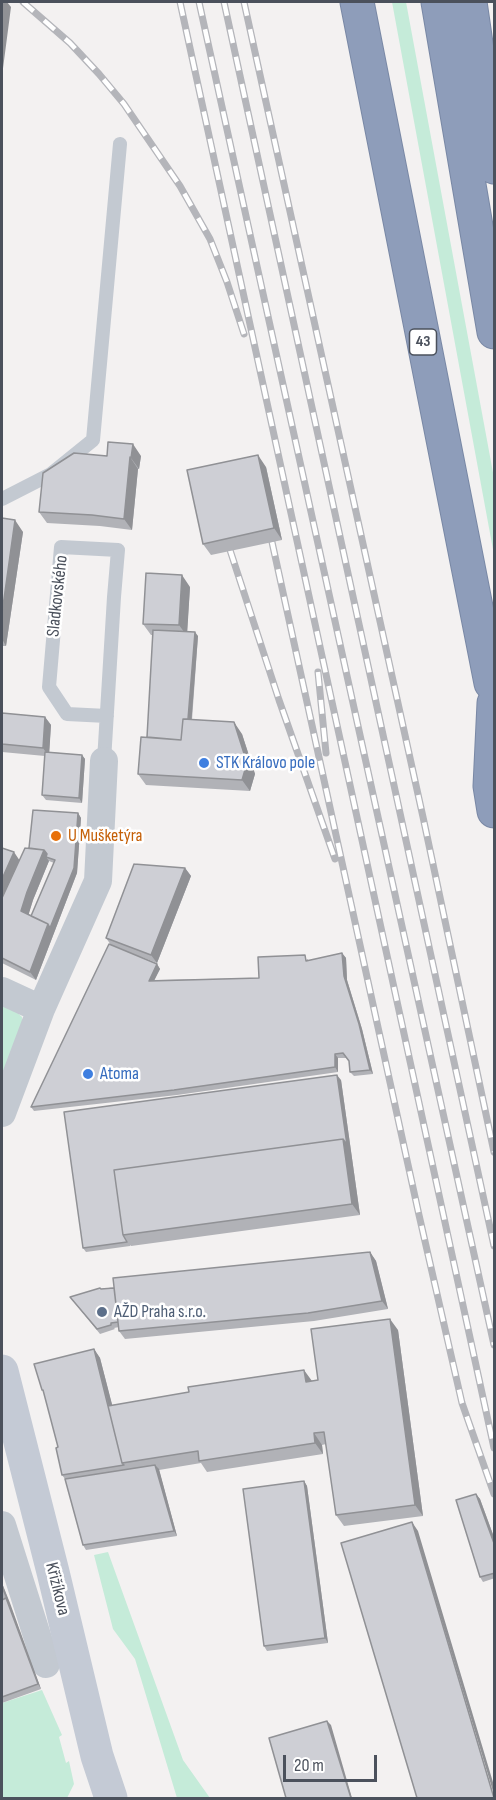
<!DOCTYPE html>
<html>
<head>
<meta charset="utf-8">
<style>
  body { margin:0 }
  #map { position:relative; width:496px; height:1800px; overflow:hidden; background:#f3f1f1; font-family:"Sofia Sans Condensed",sans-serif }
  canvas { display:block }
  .frame { position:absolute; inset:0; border:3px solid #4b515c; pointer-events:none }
  .scale { position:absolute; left:283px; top:1755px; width:94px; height:27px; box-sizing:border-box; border:3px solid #4b515c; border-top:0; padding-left:8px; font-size:18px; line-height:21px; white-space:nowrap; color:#4b515c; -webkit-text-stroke:4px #fff; paint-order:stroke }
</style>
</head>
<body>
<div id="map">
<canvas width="496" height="1800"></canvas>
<div class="frame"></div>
<div class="scale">20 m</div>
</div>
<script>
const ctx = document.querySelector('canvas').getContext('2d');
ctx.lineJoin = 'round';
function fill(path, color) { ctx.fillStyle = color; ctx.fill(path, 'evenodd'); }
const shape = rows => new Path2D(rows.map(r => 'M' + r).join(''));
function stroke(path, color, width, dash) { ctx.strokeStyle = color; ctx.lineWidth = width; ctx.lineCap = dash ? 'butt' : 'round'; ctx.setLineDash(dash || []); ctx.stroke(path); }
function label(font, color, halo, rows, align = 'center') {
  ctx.font = font + ' "Sofia Sans Condensed",sans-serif'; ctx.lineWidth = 5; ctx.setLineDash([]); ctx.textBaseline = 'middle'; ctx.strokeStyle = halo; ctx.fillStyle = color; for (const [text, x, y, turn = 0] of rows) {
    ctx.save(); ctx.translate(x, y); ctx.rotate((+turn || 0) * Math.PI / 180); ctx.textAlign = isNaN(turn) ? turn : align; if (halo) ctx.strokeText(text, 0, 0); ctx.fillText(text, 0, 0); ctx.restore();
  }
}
const green = shape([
  [392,2,406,2,494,478,494,555],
  [2,1002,13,1008,22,1017,24,1030,2,1085],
  [108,1552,183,1760,210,1798,177,1798,135,1659,113,1629,94,1555],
  [42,1690,62,1735,59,1737,66,1763,69,1761,74,1784,67,1798,2,1798,2,1703]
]);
const lane = shape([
  [2,499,51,474,93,440,120,144],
  [104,761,114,597,118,550,61,547,49,687,67,714,107,716]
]);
const street = shape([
  [2,991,41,1009],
  [2,1113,41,1009,98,881,104,761],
  [2,1525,46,1664]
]);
const secondary = shape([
  [2,1371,53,1572,97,1756,111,1798]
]);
const highway = shape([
  [357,2,491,683],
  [438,2,494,332],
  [470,2,494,167],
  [494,703,490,786,494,811]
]);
const rail = shape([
  [23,2,70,43,99,74,124,104,180,186,210,239,227,282,244,334],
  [180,2,494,1448],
  [199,2,494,1345],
  [224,2,494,1246],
  [244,2,423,817,494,1152],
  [272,542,419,1215,462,1403,494,1494],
  [230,550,279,700,335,859],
  [318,672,326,753]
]);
const wall = shape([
  [107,456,141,456,139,469,138,469,132,530,100,526,47,523,39,512],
  [266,467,282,540,211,555,203,544],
  [2,518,23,532,6,646,2,646],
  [190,587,187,631,198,636,192,720,242,734,255,774,250,791,146,785,138,774,147,737,153,635,151,635,143,624],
  [2,713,45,717,51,725,49,752,82,755,85,759,82,803,46,800,42,795,45,756,2,752],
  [78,813,81,818,77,873,36,980,2,963,2,848,19,860,29,848],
  [49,861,54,863,31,916,28,915,33,900],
  [185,868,191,876,157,963,139,956,157,964,160,969,154,980,259,978,308,959,308,961,342,953,346,958,347,980,362,1029,373,1074,354,1076,350,1072,349,1061,346,1058,338,1058,338,1072,177,1095,34,1111,31,1107,111,945,106,938],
  [341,1080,360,1215,131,1246,130,1245,130,1246,86,1252,83,1248],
  [370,1252,376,1261,388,1309,314,1321,125,1339,119,1331,119,1327,114,1328,115,1329,100,1334,70,1297,100,1288,101,1289],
  [398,1330,423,1516,344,1526,336,1515,326,1444,322,1445,323,1454,207,1472,201,1463,159,1470,177,1536,86,1550,83,1545,65,1479,62,1475,58,1447,44,1393,42,1390,94,1349,100,1358,112,1405,318,1380],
  [304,1481,307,1486,328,1643,267,1651,264,1646],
  [476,1494,480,1499,495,1540,495,1578,483,1582,480,1577],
  [2,1583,41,1689,2,1703]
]);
const shadedWall = shape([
  [2,2,7,2,11,7,2,76],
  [133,444,141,456,139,469,131,458],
  [258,455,266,467,282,540,274,528],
  [130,457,138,469,132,530,124,519],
  [15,520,23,532,6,646,2,639,2,613],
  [182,575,190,587,187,636,179,625],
  [195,632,198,636,189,752,186,747],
  [45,717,51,725,49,757,43,748],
  [234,722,242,734,255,774,250,791,242,780],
  [82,755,85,759,82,803,79,798],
  [78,813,81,818,77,873,36,980,30,972],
  [44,850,50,858,46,857,49,861,33,900,27,920,21,911,27,892],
  [14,852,24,867,2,917,2,879],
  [185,868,191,876,157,963,151,955],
  [342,953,346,958,347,980,362,1029,373,1074,370,1070,344,976],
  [157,964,160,969,152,985,149,981],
  [335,1054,338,1058,338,1072,335,1067],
  [337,1075,341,1080,360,1215,352,1204,343,1139],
  [370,1252,376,1261,388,1309,382,1301],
  [390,1319,398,1330,423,1516,415,1505],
  [94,1349,100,1358,127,1462,123,1462],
  [304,1370,312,1381,306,1382],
  [314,1433,322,1445,323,1454,315,1443],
  [155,1465,159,1469,177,1536,174,1531],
  [304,1481,307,1486,328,1643,325,1638],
  [476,1494,480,1499,495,1540,495,1546],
  [412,1522,418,1531,495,1789,495,1798],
  [2,1583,10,1603,41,1689,38,1684,6,1598,2,1589],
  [327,1721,331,1725,352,1798,351,1798]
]);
const building = shape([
  [108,442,133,444,131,458,130,457,124,519,92,515,39,512,43,473,74,453,107,456,108,442],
  [258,455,274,528,203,544,187,470,258,455],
  [2,518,15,520,2,613,2,518],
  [146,573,182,575,179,625,143,624,146,573],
  [153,630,195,632,188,719,183,719,181,740,147,737,153,630],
  [2,713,45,717,43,748,2,744,2,713],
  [183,719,234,722,247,763,242,780,138,774,141,737,181,740,183,719],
  [45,752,82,755,79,798,42,795,45,752],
  [33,810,78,813,74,868,50,928,48,924,31,916,55,860,46,857,47,854,44,850,29,848,33,810],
  [2,848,14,852,2,879,2,848],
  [25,848,44,850,27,892,21,911,48,924,30,972,2,958,2,898,25,848],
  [134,864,185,868,151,955,106,938,134,864],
  [109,944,157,964,149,981,259,978,258,957,305,955,306,961,342,953,344,976,359,1024,370,1070,350,1072,349,1061,343,1053,335,1054,335,1067,174,1090,31,1107,109,944],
  [337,1075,347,1145,343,1139,114,1170,123,1235,127,1242,83,1248,64,1112,337,1075],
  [343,1139,352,1204,123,1235,114,1170,343,1139],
  [370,1252,382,1301,308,1313,119,1331,113,1278,370,1252],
  [100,1288,101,1289,114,1288,118,1322,111,1323,111,1325,97,1329,70,1297,100,1288],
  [390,1319,415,1505,336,1515,324,1432,314,1433,315,1443,199,1461,198,1451,122,1463,108,1406,189,1392,188,1387,304,1370,306,1382,318,1380,311,1329,390,1319],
  [94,1349,122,1463,124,1465,62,1475,56,1448,58,1447,43,1390,42,1390,34,1364,94,1349],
  [155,1465,174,1531,83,1545,65,1479,155,1465],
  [304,1481,325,1638,264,1646,243,1489,304,1481],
  [476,1494,495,1546,495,1573,480,1577,456,1500,476,1494],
  [412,1522,494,1798,417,1798,341,1543,412,1522],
  [6,1598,38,1684,2,1697,2,1600,6,1598],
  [327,1721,351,1798,286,1798,269,1738,327,1721]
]);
const markers = [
  [204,763,6,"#3f7fe0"],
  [56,836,6,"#e8710a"],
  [88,1074,6,"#3f7fe0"],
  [102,1312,6,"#5c6f8a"]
];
const shields = [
  [423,342,27]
];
const shieldNames = [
  ["43",423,342]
];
const streetNames = [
  ["Sladkovského",58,596,-84],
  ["Křižíkova",57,1589,76]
];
const shopNames = [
  ["STK Královo pole",216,763],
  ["Atoma",100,1074]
];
const foodNames = [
  ["U Mušketýra",68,836]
];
const serviceNames = [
  ["AŽD Praha s.r.o.",114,1312]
];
fill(green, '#c5ebd9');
stroke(highway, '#7988a5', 35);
stroke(lane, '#c3c9d1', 14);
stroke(street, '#c3c9d1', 28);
stroke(secondary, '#c4cad5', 33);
stroke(highway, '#8e9dba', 33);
stroke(rail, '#b4b5ba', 7);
stroke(rail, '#fff', 4.5, [14]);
fill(wall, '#b1b2b7');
fill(shadedWall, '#909195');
fill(building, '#cecfd5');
stroke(building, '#909195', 1.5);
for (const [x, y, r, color] of markers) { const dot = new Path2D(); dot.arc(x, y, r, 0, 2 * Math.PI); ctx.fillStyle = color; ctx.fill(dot); stroke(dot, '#fff', 2); }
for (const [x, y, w] of shields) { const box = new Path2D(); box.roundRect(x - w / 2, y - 13, w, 26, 4.5); ctx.fillStyle = '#fff'; ctx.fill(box); stroke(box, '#4b515c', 1.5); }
label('bold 16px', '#4b515c', null, shieldNames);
label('18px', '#4b515c', '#fff', streetNames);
label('18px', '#366cbe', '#fff', shopNames, 'left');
label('18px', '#c56008', '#fff', foodNames, 'left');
label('18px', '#4e5e75', '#fff', serviceNames, 'left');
</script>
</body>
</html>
